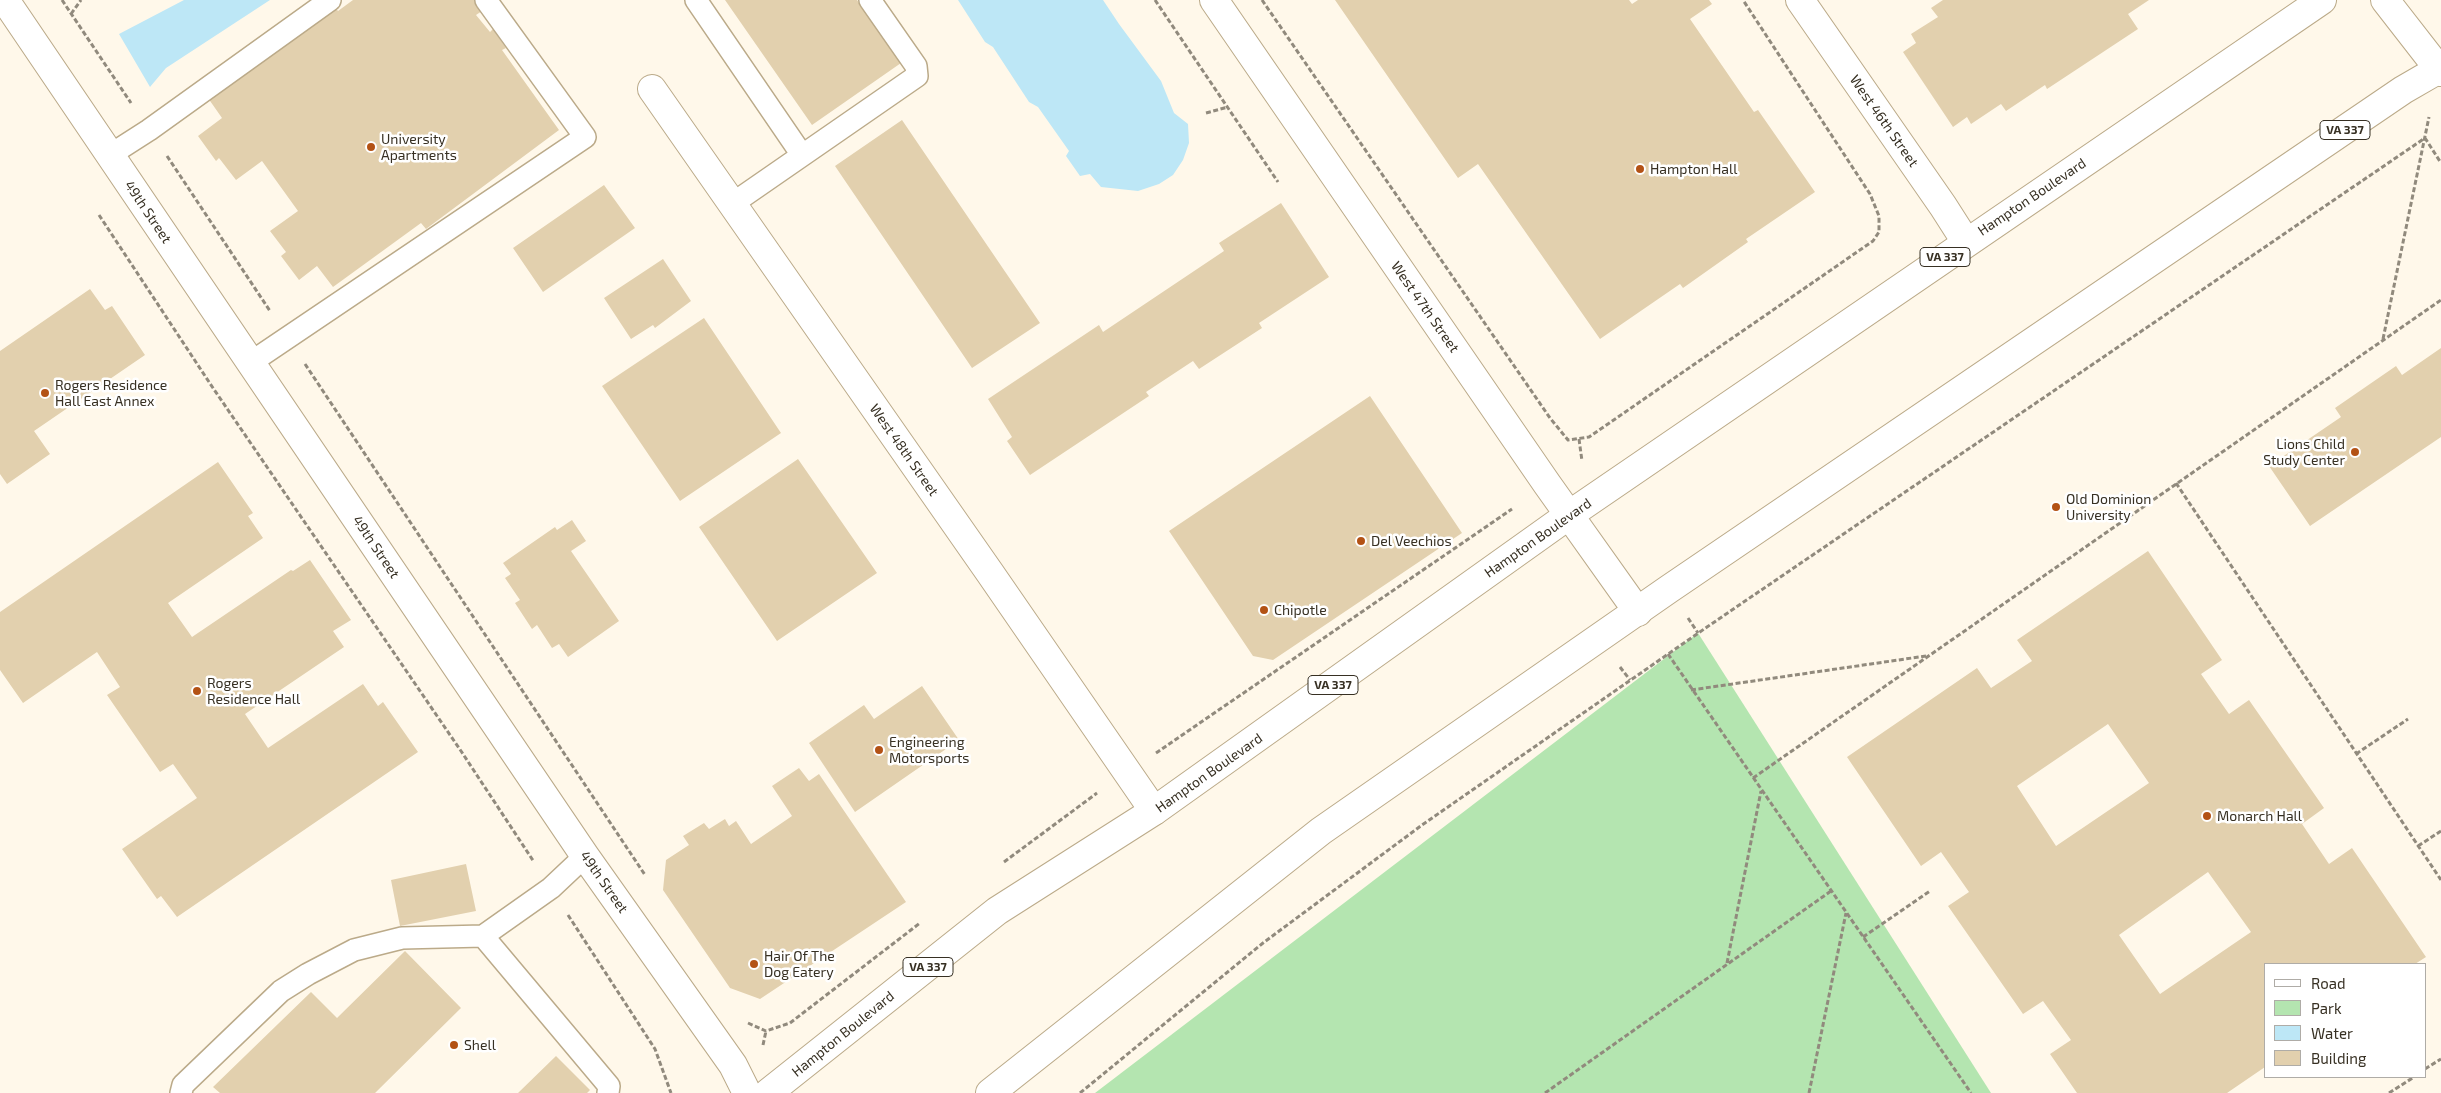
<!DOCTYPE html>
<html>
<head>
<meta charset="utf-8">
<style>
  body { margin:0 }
  #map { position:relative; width:2441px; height:1093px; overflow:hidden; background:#fff8ea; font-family:"Exo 2",sans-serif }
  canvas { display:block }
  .legend { position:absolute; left:2264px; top:963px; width:162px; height:115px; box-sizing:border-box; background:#fff; border:1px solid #afaca7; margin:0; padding:6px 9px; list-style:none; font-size:15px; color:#373023 }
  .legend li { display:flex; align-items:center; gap:10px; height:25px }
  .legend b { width:25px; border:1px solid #afaca7 }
</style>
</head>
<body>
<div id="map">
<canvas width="2441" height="1093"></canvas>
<ul class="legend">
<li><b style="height:6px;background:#fff"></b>Road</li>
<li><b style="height:14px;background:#b4e5b0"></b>Park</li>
<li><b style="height:14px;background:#bde7f6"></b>Water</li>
<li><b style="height:14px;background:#e2d0ae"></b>Building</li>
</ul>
</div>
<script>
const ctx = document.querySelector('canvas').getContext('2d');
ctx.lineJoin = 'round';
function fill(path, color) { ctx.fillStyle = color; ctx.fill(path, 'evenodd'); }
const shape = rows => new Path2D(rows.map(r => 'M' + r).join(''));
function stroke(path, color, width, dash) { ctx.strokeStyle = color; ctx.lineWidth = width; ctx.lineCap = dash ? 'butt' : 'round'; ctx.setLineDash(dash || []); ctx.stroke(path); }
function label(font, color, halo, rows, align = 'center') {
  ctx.font = font + ' "Exo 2",sans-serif'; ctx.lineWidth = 5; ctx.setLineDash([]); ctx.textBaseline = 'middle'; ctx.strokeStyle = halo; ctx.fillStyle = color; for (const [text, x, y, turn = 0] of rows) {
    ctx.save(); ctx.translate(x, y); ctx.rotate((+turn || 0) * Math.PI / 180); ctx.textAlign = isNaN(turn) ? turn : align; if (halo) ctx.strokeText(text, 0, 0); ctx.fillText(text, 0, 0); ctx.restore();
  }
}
const green = shape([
  [1698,633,1991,1093,1095,1093]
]);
const water = shape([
  [184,0,270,0,166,68,150,87,119,34],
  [958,0,1103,0,1119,24,1161,81,1174,113,1188,124,1189,143,1183,160,1173,175,1159,184,1138,191,1101,187,1090,174,1080,176,1066,156,1069,151,1038,107,1029,102,993,47,985,42]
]);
const building = shape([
  [353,0,474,0,482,11,476,15,490,32,493,29,506,48,502,50,559,130,426,229,421,223,333,287,317,266,299,280,281,256,286,252,270,231,298,211,262,161,236,180,219,158,216,161,198,136,222,118,208,98,334,6,338,11],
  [725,0,857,0,901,63,812,125],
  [1335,0,1629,0,1632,4,1638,0,1709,0,1712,4,1690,19,1754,112,1758,110,1815,192,1746,239,1748,242,1683,288,1680,284,1600,339,1478,164,1458,178],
  [1943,0,2149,0,2128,14,2138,29,2047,89,2045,85,2006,111,2001,104,1971,124,1967,117,1953,127,1903,52,1916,43,1911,34,1938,17,1931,8],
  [902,120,1040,323,972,368,835,166],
  [604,185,635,228,543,292,513,248],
  [1281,203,1329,277,1259,323,1262,328,1199,369,1193,361,1146,392,1149,396,1030,475,1007,441,1012,437,988,399,1099,325,1103,332,1224,251,1219,243],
  [663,259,691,301,655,328,653,325,631,339,604,298],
  [90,289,105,310,112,306,145,355,34,431,50,454,7,484,0,474,0,351],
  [704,318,781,433,680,501,602,386],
  [2441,348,2441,437,2310,526,2269,466,2341,417,2335,408,2396,366,2402,375],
  [1370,396,1462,533,1273,660,1253,656,1169,531],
  [798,459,877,573,777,641,699,527],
  [218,462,253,513,248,516,263,538,168,603,192,637,291,570,293,571,310,560,351,620,333,631,344,647,245,714,268,748,363,684,378,706,383,702,418,752,177,917,161,896,157,899,122,849,197,798,173,764,160,772,107,695,120,687,97,652,23,703,0,670,0,612],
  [572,520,586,541,571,551,619,621,568,657,559,644,552,648,537,625,532,629,515,603,520,600,505,578,511,574,503,563,555,527,557,530],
  [2148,551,2222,660,2201,674,2229,714,2249,700,2324,808,2302,824,2329,864,2352,848,2426,957,2415,964,2265,964,2265,1067,2227,1093,2077,1093,2050,1054,2071,1040,2043,1001,2023,1014,1948,906,1969,892,1941,852,1921,866,1847,757,1977,668,1991,688,2032,661,2017,640],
  [2108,724,2149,783,2056,846,2017,786],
  [2208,872,2251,932,2160,994,2119,935],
  [922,686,959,740,855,812,809,743,864,705,874,719],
  [799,768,809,781,819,774,906,902,760,999,730,988,663,890,666,860,689,845,683,836,704,823,709,829,725,819,729,826,736,821,751,844,792,816,772,786],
  [466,864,476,911,400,926,391,880],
  [405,951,461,1008,375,1093,220,1093,213,1087,311,992,337,1018],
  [556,1056,590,1090,587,1093,518,1093]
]);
const path = shape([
  [62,0,131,103],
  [1155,0,1278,182],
  [1262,0,1550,418,1568,440,1589,437,1873,241,1879,232,1879,216,1870,194,1743,0],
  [71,14,81,0],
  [1206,113,1228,107],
  [167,156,270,311],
  [99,215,213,388,461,751,534,862],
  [2383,339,2429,117],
  [305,364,645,875],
  [1579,439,1582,461],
  [2176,483,2441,880],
  [1688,618,1698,633],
  [1668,654,1971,1093],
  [1620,667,1630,680],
  [1691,690,1926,656],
  [1156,753,1512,509],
  [2356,754,2408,719],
  [1753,778,2441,300],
  [2418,846,2441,831],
  [1004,862,1097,793],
  [568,915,655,1049,671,1093],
  [1863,937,1930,891],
  [1727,963,1761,791],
  [748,1023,766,1031,790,1023,920,923],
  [763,1045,766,1031],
  [2425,1069,2441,1059],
  [1080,1093,1263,943,1422,825,1707,627,2425,138,2441,163],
  [1545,1093,1831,891],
  [1809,1093,1846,913],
  [2389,1093,2414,1077]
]);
const lane = shape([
  [696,0,802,155],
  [110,155,149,130,330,0],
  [732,204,917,76,916,66,870,0],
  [250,363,585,137,486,0],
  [483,936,609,1086,608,1093],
  [181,1093,183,1085,281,991,308,974,354,950,402,938,483,936,551,888,585,856]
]);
const street = shape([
  [1214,0,1547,484,1638,612],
  [1800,0,1943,206,1966,242],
  [2385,0,2441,72],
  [652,89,990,573,1154,811]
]);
const secondary = shape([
  [5,0,585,856,733,1065,747,1093]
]);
const primary = shape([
  [768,1093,997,911,1154,811,1569,515,2322,0],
  [990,1093,1321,831,1669,589,2403,90,2441,68]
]);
const markers = [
  [371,147,5,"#b35215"],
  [1640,169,5,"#b35215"],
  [45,393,5,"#b35215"],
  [2355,452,5,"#b35215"],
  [2056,507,5,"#b35215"],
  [1361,541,5,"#b35215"],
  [1264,610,5,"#b35215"],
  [197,691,5,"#b35215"],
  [879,750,5,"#b35215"],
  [2207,816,5,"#b35215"],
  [754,964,5,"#b35215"],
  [454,1045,5,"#b35215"]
];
const shields = [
  [2345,130,50],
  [1945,257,50],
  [1333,685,50],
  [928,967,50]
];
const shieldNames = [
  ["VA 337",2345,130],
  ["VA 337",1945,257],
  ["VA 337",1333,685],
  ["VA 337",928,967]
];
const streetNames = [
  ["West 46th Street",1884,121,55],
  ["Hampton Boulevard",2032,197,-34],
  ["49th Street",148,212,56],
  ["West 47th Street",1425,307,55],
  ["West 48th Street",904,450,55],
  ["Hampton Boulevard",1538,538,-35],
  ["49th Street",376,547,56],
  ["Hampton Boulevard",1209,773,-35],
  ["49th Street",604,882,55],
  ["Hampton Boulevard",843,1034,-39]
];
const poiNames = [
  ["University",381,139],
  ["Apartments",381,155],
  ["Hampton Hall",1650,169],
  ["Rogers Residence",55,385],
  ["Hall East Annex",55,401],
  ["Lions Child",2345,444,"right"],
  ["Study Center",2345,460,"right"],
  ["Old Dominion",2066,499],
  ["University",2066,515],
  ["Del Veechios",1371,541],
  ["Chipotle",1274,610],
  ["Rogers",207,683],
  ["Residence Hall",207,699],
  ["Engineering",889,742],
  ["Motorsports",889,758],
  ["Monarch Hall",2217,816],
  ["Hair Of The",764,956],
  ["Dog Eatery",764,972],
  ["Shell",464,1045]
];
fill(green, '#b4e5b0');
fill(water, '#bde7f6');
fill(building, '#e2d0ae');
stroke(lane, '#bbaa89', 24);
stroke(street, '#bbaa89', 30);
stroke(secondary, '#bbaa89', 30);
stroke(primary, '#bbaa89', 30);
stroke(path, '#918a7d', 3, [5, 2.5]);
stroke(lane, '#fff', 21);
stroke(street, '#fff', 28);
stroke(secondary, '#fff', 28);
stroke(primary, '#fff', 28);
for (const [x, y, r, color] of markers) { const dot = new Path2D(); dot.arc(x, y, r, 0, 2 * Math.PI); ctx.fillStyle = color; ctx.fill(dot); stroke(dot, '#fff', 2); }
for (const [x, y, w] of shields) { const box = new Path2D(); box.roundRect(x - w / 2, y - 9.5, w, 19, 4); ctx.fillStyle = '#fff'; ctx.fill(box); stroke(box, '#373023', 1); }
label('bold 12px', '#373023', null, shieldNames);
label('14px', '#373023', '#fff', streetNames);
label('14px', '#373023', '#fff', poiNames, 'left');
</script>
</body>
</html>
